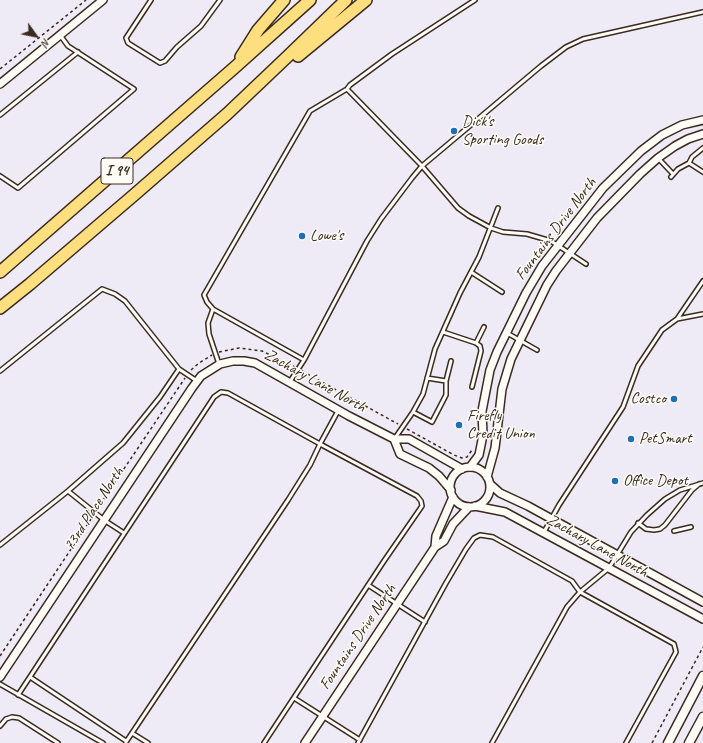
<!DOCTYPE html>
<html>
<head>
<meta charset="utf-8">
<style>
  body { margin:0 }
  #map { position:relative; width:703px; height:743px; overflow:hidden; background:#eeebf7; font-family:Caveat,sans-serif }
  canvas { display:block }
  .north { position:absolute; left:16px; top:16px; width:40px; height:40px; -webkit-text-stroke:3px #fdfcf7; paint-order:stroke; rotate:123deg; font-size:11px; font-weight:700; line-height:16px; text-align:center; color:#3b2a1e }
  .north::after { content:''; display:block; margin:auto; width:14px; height:18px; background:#3b2a1e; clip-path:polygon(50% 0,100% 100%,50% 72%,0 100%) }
</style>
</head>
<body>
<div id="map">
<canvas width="703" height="743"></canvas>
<div class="north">N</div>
</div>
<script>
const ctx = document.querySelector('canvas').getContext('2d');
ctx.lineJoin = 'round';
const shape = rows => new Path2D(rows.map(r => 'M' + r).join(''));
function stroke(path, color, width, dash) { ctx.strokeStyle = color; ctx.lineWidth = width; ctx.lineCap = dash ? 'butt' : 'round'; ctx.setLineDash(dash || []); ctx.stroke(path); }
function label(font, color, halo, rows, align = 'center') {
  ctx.font = font + ' Caveat,sans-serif'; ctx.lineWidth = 3; ctx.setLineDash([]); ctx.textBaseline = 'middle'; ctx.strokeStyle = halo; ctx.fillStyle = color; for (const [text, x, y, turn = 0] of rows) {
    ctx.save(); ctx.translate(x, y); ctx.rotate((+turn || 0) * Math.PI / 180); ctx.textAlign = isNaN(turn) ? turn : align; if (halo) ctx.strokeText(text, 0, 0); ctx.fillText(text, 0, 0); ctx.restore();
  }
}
const path = shape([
  [0,69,86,0],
  [219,352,239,348,262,351,295,367],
  [191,370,199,363,212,355],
  [302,371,398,424],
  [407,429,454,455,462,458,467,457,472,450],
  [97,509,185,378],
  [0,656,93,516],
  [652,743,703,647]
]);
const service = shape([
  [151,0,126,38,128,43,160,63,165,61,177,47,201,26,220,0],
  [347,89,422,166,458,208,469,216,491,228,503,232,527,234,551,241,586,264],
  [0,115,78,52],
  [658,158,673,174],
  [689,163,692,157,703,148],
  [0,176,18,188,134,89,68,46,60,35],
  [671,177,678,169,689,163,703,172],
  [471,272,502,292],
  [213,309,208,323,209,334,219,364],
  [677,319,703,314],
  [443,332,476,343,480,346,481,351,472,387],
  [507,333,537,350],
  [476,343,484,327],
  [304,360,213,309,207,302,204,295,310,111,347,89,350,85,392,54,475,0],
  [0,371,102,289,115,294,125,301,179,369,197,381],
  [427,378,446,381],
  [289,383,304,360,367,241,381,219,412,178,422,166,541,66,566,47,583,39,703,12],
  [413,412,432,422,446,395,446,381,451,361],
  [395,438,413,412,423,394,435,349,460,293,479,257,498,208],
  [68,491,123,443,160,397,179,369],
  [638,523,646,529,654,530,660,529,665,525,692,490,699,484],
  [674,531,691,527],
  [544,532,559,505,623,407,638,366,662,330,677,319,703,281],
  [0,545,68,491,104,520,124,533],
  [368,585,425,622],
  [30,677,126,741],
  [0,684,103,743],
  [18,695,214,397,221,392,228,393,320,444,310,465,288,500,132,733],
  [294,698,360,740],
  [0,726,6,719,12,717,19,718,58,743],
  [126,742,132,733,148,743],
  [264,743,384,561,422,506,421,501,417,496,320,444,338,411],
  [358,743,446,583,466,549,474,538,480,535,493,537,572,581,580,592,674,644,676,652,626,743],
  [492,743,567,607,580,592,609,568,631,532,647,515,665,499,680,490,703,483]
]);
const tertiary = shape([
  [0,84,103,0],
  [394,439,400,454,429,468,439,476,451,490],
  [470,467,479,455,483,435,482,411,490,370,497,352,526,293,542,266,603,188,641,151,662,135,682,125,703,120],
  '450 487a20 20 0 1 1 40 0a20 20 0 1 1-40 0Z',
  [487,477,495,448,502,389,511,359,547,285,556,271,597,218,640,174,658,158,675,146,688,139,703,134],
  [490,484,500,493,528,506,703,602],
  [475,506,505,512,703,619],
  [435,547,436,536,453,497],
  [0,677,192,388,201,376,220,364,233,361,244,361,255,363,349,416,394,439,409,439,462,469],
  [305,743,435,547,444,541,453,524,469,507]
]);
const secondary = shape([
  [668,743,703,676],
  [689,743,703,717]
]);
const motorway = shape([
  [298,56,366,0],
  [241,57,258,30,284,0],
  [0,272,234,68,310,0],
  [0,308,30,284,134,195,227,114,287,57,346,0]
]);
const markers = [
  [454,131,4,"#1f6fb2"],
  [302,236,4,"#1f6fb2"],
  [674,399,4,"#1f6fb2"],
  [459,425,4,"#1f6fb2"],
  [631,439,4,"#1f6fb2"],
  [615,481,4,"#1f6fb2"]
];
const shields = [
  [117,171,32]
];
const shieldNames = [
  ["I 94",117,171]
];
const poiNames = [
  ["Dick's",462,122],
  ["Sporting Goods",462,140],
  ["Lowe's",310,236],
  ["Costco",666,399,"right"],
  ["Firefly",467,416],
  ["Credit Union",467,434],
  ["PetSmart",639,439],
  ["Office Depot",623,481]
];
const streetNames = [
  ["Fountains Drive North",556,229,-53],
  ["Zachary Lane North",315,381,29],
  ["73rd Place North",94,509,-57],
  ["Zachary Lane North",597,546,29],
  ["Fountains Drive North",358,637,-56]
];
stroke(service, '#3b2a1e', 6);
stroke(tertiary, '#3b2a1e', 10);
stroke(secondary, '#3b2a1e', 11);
stroke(motorway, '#3b2a1e', 14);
stroke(path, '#3b2a1e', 1.5, [3, 3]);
stroke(service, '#fdfcf7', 3);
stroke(tertiary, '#fdfcf7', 7);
stroke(secondary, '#fdfcf7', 8);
stroke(motorway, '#fddf80', 11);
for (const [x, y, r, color] of markers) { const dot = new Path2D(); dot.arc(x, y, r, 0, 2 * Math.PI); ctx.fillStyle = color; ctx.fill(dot); stroke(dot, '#fdfcf7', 1.5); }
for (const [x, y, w] of shields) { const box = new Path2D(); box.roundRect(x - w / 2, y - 13, w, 26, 3); ctx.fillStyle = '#fdfcf7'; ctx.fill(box); stroke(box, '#3b2a1e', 1); }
label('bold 15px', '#3b2a1e', null, shieldNames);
label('16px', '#3b2a1e', '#fdfcf7', poiNames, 'left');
label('16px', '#3b2a1e', '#fdfcf7', streetNames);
</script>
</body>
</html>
